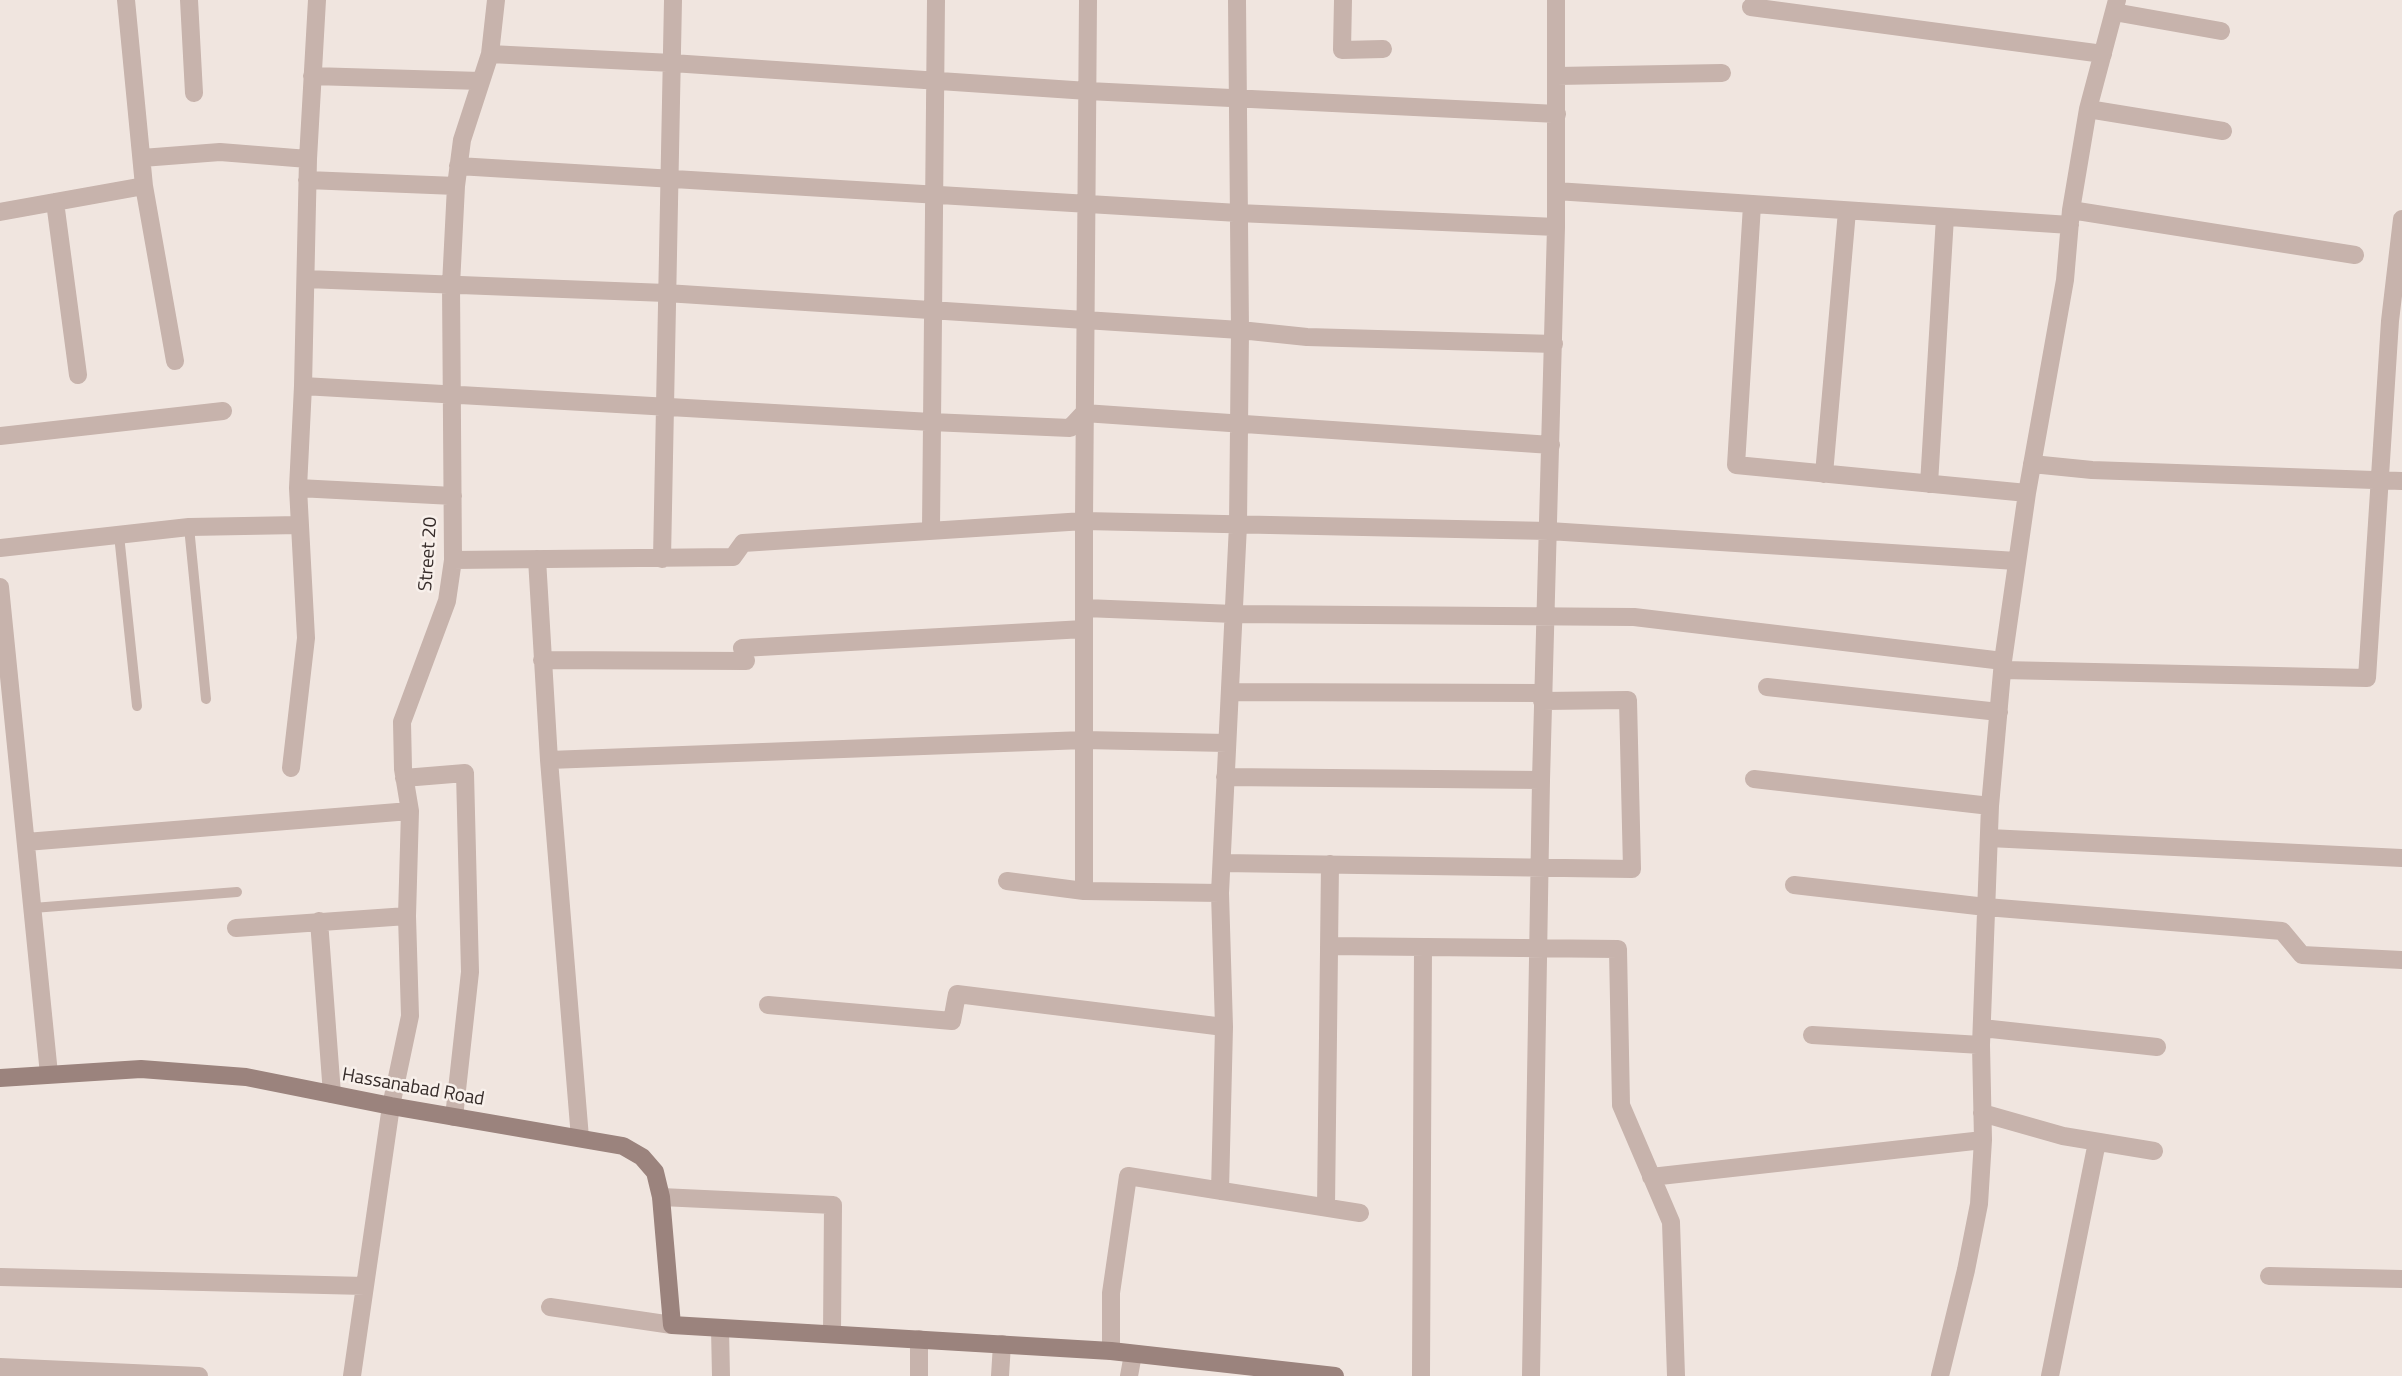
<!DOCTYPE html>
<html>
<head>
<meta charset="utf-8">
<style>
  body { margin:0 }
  canvas { display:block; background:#f0e5df }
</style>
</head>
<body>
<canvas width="2402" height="1376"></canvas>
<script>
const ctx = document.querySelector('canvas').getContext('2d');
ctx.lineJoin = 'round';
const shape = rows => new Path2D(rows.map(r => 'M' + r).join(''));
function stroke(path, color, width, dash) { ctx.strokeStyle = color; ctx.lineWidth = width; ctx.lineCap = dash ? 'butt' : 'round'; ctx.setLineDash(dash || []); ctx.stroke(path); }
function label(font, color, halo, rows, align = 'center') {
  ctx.font = font + ' "Titillium Web",sans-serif'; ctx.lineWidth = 5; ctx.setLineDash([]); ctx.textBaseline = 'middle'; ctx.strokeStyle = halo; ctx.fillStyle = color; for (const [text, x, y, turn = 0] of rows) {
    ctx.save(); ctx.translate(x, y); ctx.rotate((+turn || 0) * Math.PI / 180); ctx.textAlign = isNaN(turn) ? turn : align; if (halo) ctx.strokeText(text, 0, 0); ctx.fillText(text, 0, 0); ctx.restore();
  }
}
const lane = shape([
  [189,527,206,699],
  [119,535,137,706],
  [33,908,237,892]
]);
const street = shape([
  [126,0,144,186,175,361],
  [189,0,194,93],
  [1343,0,1342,50,1383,49],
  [1751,7,2103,54],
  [2114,12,2221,31],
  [490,54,672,63,1088,91,1557,114],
  [312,76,481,81],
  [1557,76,1722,73],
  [2088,109,2223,131],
  [142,158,220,152,308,159],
  [458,166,1238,213,1556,227],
  [307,180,456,186],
  [1556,191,2070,225],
  [55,202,78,375],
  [1752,205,1736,465,2027,493],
  [2071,210,2355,255],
  [0,212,144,186],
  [306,279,666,293,1240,330,1307,337,1554,344],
  [303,386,931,422,1070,428,1084,413,1551,445],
  [0,436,223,411],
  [2032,464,2092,470,2402,481],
  [1824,474,1847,211],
  [1929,484,1945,217],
  [298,488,453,496],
  [931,529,936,0],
  [0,548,189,527,299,525],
  [537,559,549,760,580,1138],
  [662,559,673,0],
  [453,560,733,557,743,543,1084,521,1549,531,2016,561],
  [0,587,49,1074],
  [1085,608,1234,614,1634,617,2003,661],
  [542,660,746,661,742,648,1084,629],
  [2003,670,2367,678,2390,321,2402,219],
  [1767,687,1999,712],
  [1230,692,1543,693],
  [549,760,1084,740,1227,743],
  [291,768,306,638,298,488,303,386,308,159,317,0],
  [1225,777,1541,780],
  [404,778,465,773,470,972,454,1117],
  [1754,779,1990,806],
  [1989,838,2402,858],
  [26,842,410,811],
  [1222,863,1632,869,1628,700,1542,701],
  [1007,881,1084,891,1220,893],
  [1794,885,1986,907,2282,931,2302,955,2402,960],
  [1084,891,1084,521,1088,0],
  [319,921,332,1094],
  [236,928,407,916],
  [1329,946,1618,949,1621,1105,1671,1222,1676,1376],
  [768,1005,952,1021,957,994,1224,1027],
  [1982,1028,2157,1047],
  [1812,1035,1981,1045],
  [1982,1113,2063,1136,2154,1151],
  [1651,1177,1983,1140],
  [1220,1191,1224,1027,1220,893,1238,525,1240,330,1237,0],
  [661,1197,833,1205,832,1334],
  [1326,1207,1330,864],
  [2269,1276,2402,1279],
  [0,1277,365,1286],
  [550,1307,672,1325],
  [720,1328,721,1376],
  [919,1339,919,1376],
  [1111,1351,1111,1293,1128,1176,1360,1213],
  [0,1367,199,1376],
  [352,1376,391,1106,410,1016,407,916,410,811,403,769,402,722,447,601,453,560,451,285,456,186,462,140,490,54,496,0],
  [1000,1376,1002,1344],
  [1129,1376,1133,1354],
  [1421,1376,1423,947],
  [1531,1376,1541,780,1556,227,1556,0],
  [1940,1376,1966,1270,1979,1204,1983,1140,1981,1045,1990,806,2003,661,2027,493,2065,280,2071,210,2088,109,2117,0],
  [2050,1376,2097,1142]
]);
const secondary = shape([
  [0,1078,141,1069,246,1077,391,1106,623,1146,642,1157,655,1172,661,1197,672,1325,1111,1351,1335,1376]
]);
const streetNames = [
  ["Street 20",429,554,-86],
  ["Hassanabad Road",413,1088,10]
];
stroke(lane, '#c7b3ac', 10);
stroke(street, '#c7b3ac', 18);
stroke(secondary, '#9b837d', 18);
label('19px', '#362c2a', '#f8f0eb', streetNames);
</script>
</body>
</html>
